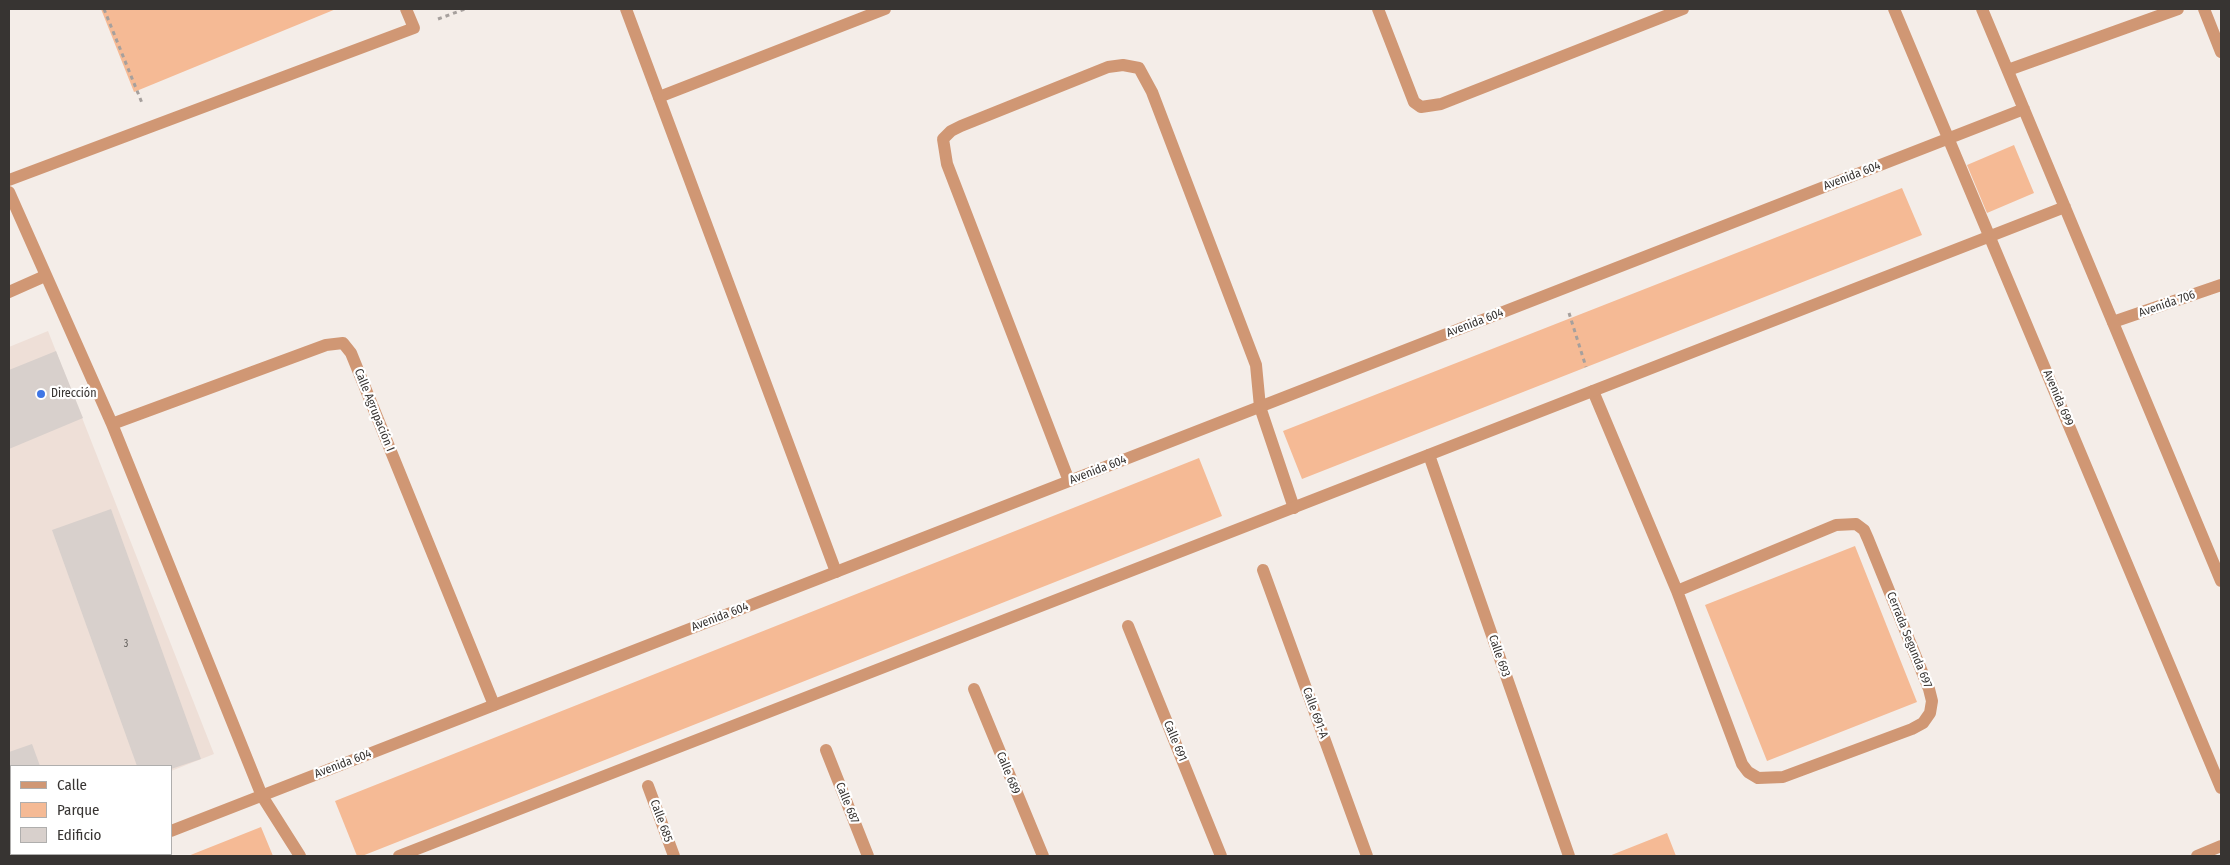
<!DOCTYPE html>
<html>
<head>
<meta charset="utf-8">
<style>
  body { margin:0 }
  #map { position:relative; width:2230px; height:865px; overflow:hidden; background:#f4ede8; font-family:"Fira Sans Condensed",sans-serif }
  canvas { display:block }
  .frame { position:absolute; inset:0; border:10px solid #373432; pointer-events:none }
  .legend { position:absolute; left:10px; top:765px; width:162px; height:90px; box-sizing:border-box; background:#fff; border:1px solid #afaead; margin:0; padding:6px 9px; list-style:none; font-size:15px; color:#373432 }
  .legend li { display:flex; align-items:center; gap:10px; height:25px }
  .legend b { width:25px; border:1px solid #afaead }
</style>
</head>
<body>
<div id="map">
<canvas width="2230" height="865"></canvas>
<div class="frame"></div>
<ul class="legend">
<li><b style="height:6px;background:#d09774"></b>Calle</li>
<li><b style="height:14px;background:#f5ba95"></b>Parque</li>
<li><b style="height:14px;background:#d8d0cc"></b>Edificio</li>
</ul>
</div>
<script>
const ctx = document.querySelector('canvas').getContext('2d');
ctx.lineJoin = 'round';
function fill(path, color) { ctx.fillStyle = color; ctx.fill(path, 'evenodd'); }
const shape = rows => new Path2D(rows.map(r => 'M' + r).join(''));
function stroke(path, color, width, dash) { ctx.strokeStyle = color; ctx.lineWidth = width; ctx.lineCap = dash ? 'butt' : 'round'; ctx.setLineDash(dash || []); ctx.stroke(path); }
function label(font, color, halo, rows, align = 'center') {
  ctx.font = font + ' "Fira Sans Condensed",sans-serif'; ctx.lineWidth = 4.5; ctx.setLineDash([]); ctx.textBaseline = 'middle'; ctx.strokeStyle = halo; ctx.fillStyle = color; for (const [text, x, y, turn = 0] of rows) {
    ctx.save(); ctx.translate(x, y); ctx.rotate((+turn || 0) * Math.PI / 180); ctx.textAlign = isNaN(turn) ? turn : align; if (halo) ctx.strokeText(text, 0, 0); ctx.fillText(text, 0, 0); ctx.restore();
  }
}
const built = shape([
  [48,331,214,754,171,771,171,766,11,766,11,833,9,834,9,347]
]);
const green = shape([
  [101,9,336,9,134,92],
  [2014,145,2034,193,1987,213,1967,165],
  [1902,188,1922,235,1302,479,1283,431],
  [1199,458,1222,516,362,856,357,856,335,801],
  [1855,546,1917,702,1767,761,1705,605],
  [261,827,273,856,188,856],
  [1667,833,1676,856,1609,856]
]);
const building = shape([
  [56,351,83,418,9,449,9,370],
  [111,509,201,759,171,769,171,766,137,766,52,530],
  [32,744,40,766,11,766,11,829,9,830,9,752]
]);
const path = shape([
  [104,9,142,103],
  [438,19,465,9],
  [1569,313,1586,367]
]);
const pedestrian = shape([
  [659,97,885,9],
  [1429,455,1569,856],
  [1263,570,1367,856],
  [1128,626,1221,856],
  [974,689,1043,856],
  [826,750,868,856],
  [648,786,674,856]
]);
const minor = shape([
  [626,9,836,572],
  [1378,9,1414,102,1421,107,1441,104,1683,9],
  [2204,9,2221,52],
  [2008,70,2178,9],
  [9,180,414,28,406,9],
  [9,192,112,424,262,796,300,856],
  [9,292,45,276],
  [2113,322,2221,285],
  [1593,391,1677,591,1742,764,1748,772,1758,778,1783,777,1912,729,1923,723,1930,713,1932,701,1929,689,1868,539,1864,530,1856,524,1836,525,1677,591],
  [112,424,326,345,343,343,351,353,494,705],
  [1069,481,947,164,943,139,951,131,961,126,1108,67,1123,65,1139,68,1152,92,1256,365,1260,407,1294,508],
  [2197,856,2221,846]
]);
const tertiary = shape([
  [1894,9,2221,788],
  [1982,9,2221,581],
  [171,831,2024,109],
  [108,856,114,854],
  [399,856,2065,207]
]);
const markers = [
  [41,394,5,"#3e75e5"]
];
const numberNames = [
  ["3",126,644]
];
const streetNames = [
  ["Avenida 604",1852,176,-21],
  ["Avenida 706",2167,304,-19],
  ["Avenida 604",1475,323,-21],
  ["Avenida 699",2058,398,67],
  ["Calle Agrupación I",374,410,68],
  ["Avenida 604",1098,470,-21],
  ["Avenida 604",720,617,-21],
  ["Cerrada Segunda 697",1909,640,68],
  ["Calle 693",1499,656,71],
  ["Calle 691-A",1315,713,70],
  ["Calle 691",1175,741,68],
  ["Avenida 604",343,764,-21],
  ["Calle 689",1008,773,68],
  ["Calle 687",847,803,68],
  ["Calle 685",661,821,70]
];
const poiNames = [
  ["Dirección",51,394]
];
fill(built, '#eedfd7');
fill(green, '#f5ba95');
fill(building, '#d8d0cc');
stroke(path, '#a6a09d', 3, [4, 4]);
stroke(pedestrian, '#d09774', 12);
stroke(minor, '#d09774', 12);
stroke(tertiary, '#d09774', 12);
for (const [x, y, r, color] of markers) { const dot = new Path2D(); dot.arc(x, y, r, 0, 2 * Math.PI); ctx.fillStyle = color; ctx.fill(dot); stroke(dot, '#fff', 2); }
label('10px', '#5f5b58', null, numberNames);
label('12px', '#373432', '#fff', streetNames);
label('12px', '#373432', '#fff', poiNames, 'left');
</script>
</body>
</html>
